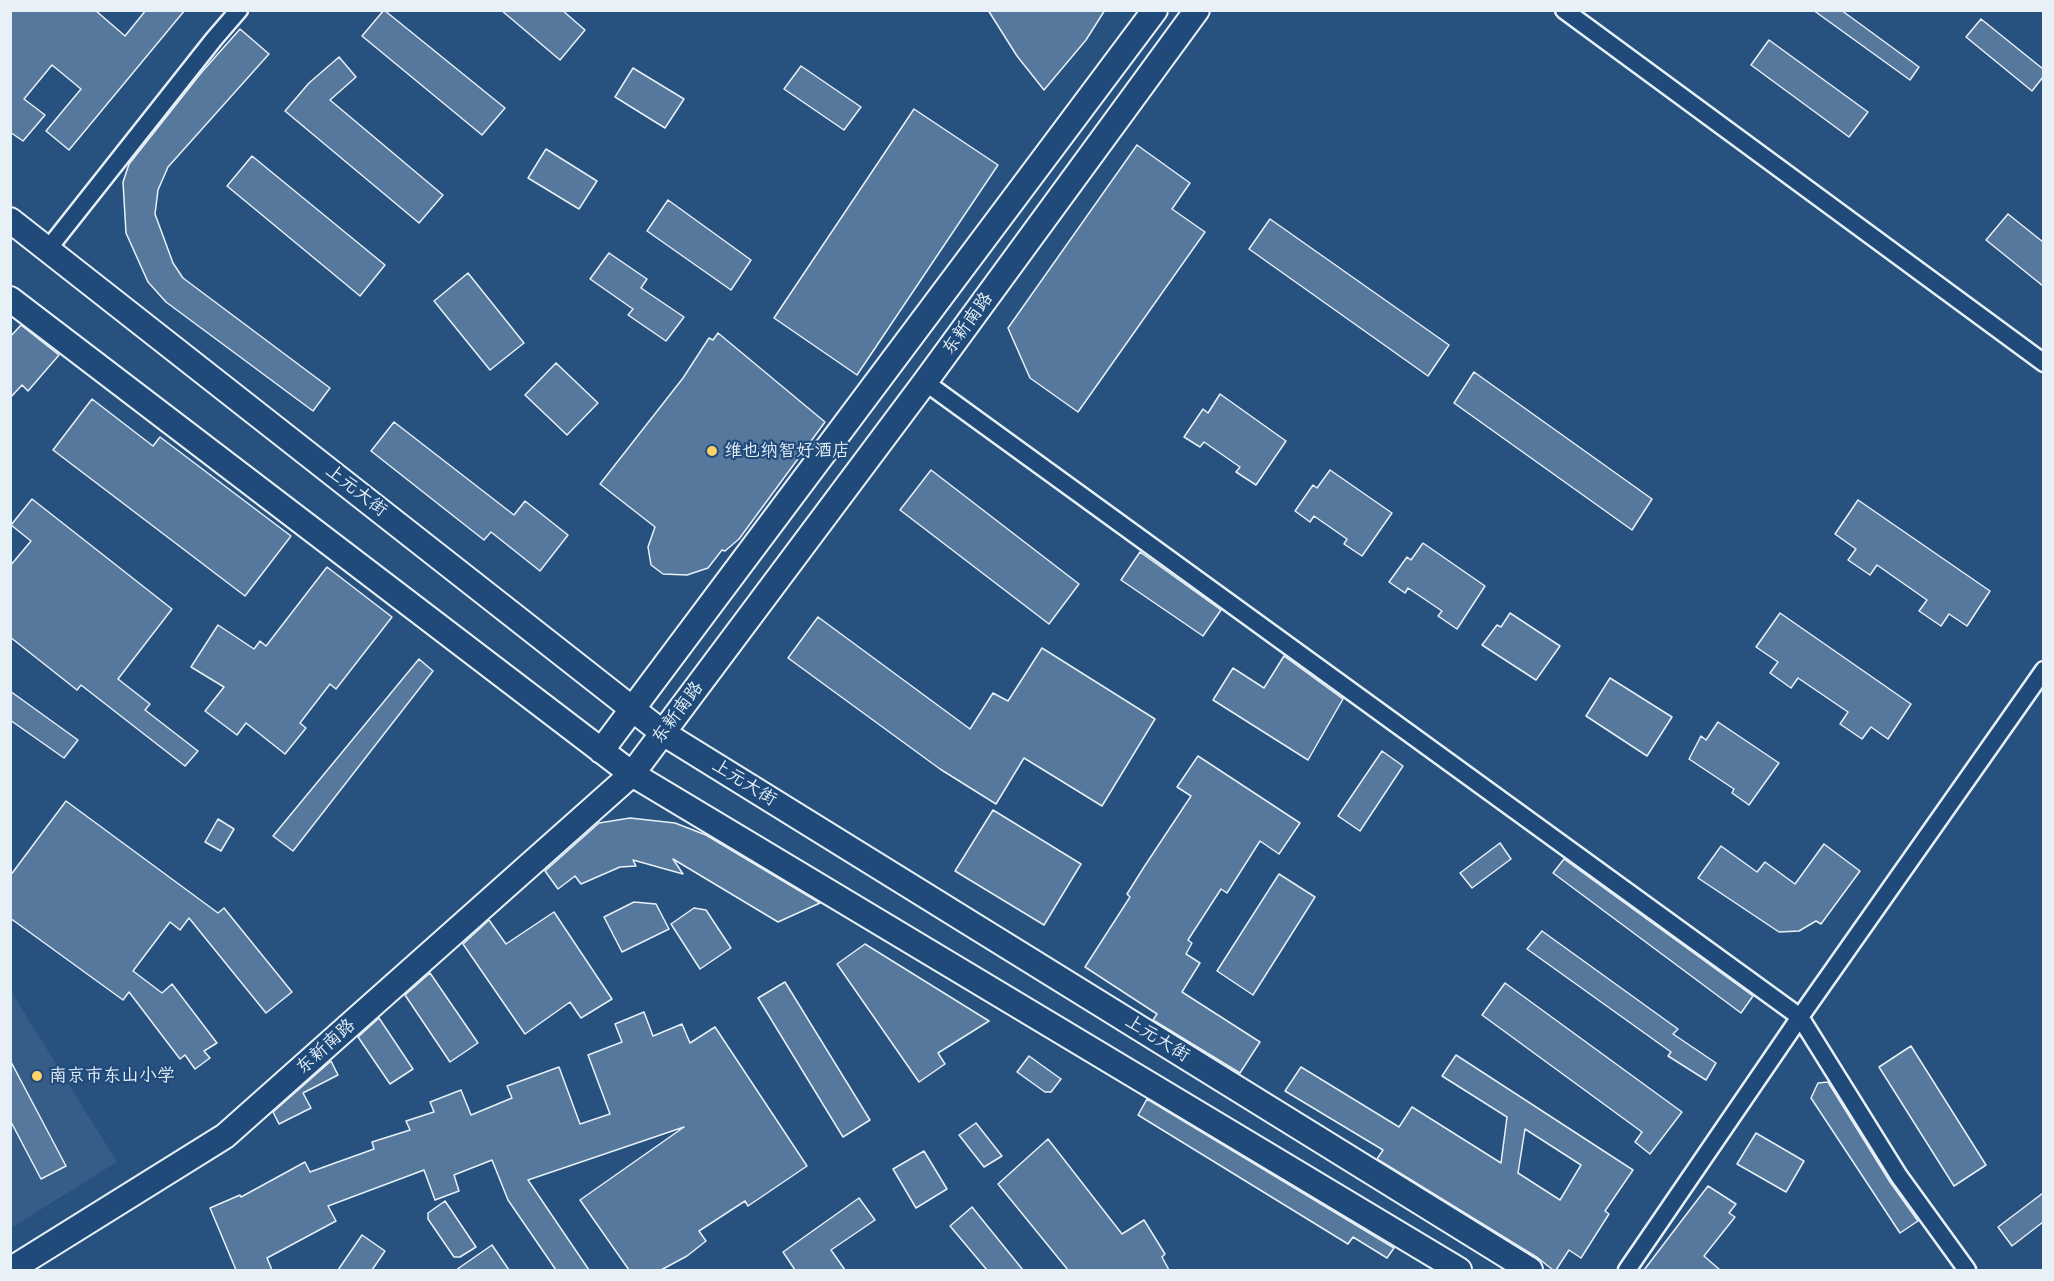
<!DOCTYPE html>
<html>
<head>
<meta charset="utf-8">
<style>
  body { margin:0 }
  #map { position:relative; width:2054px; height:1281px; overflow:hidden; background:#27517f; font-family:"Balsamiq Sans",sans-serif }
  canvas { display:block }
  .frame { position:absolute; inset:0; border:12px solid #e8f1f8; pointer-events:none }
</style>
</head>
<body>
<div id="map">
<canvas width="2054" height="1281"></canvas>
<div class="frame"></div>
</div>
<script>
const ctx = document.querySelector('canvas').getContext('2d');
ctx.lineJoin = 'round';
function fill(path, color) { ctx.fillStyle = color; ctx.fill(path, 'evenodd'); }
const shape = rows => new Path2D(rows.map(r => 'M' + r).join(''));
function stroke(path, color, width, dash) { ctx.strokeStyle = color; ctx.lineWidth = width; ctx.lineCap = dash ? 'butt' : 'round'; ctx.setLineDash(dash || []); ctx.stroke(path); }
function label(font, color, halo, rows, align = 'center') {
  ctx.font = font + ' "Balsamiq Sans","LXGW WenKai TC",sans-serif'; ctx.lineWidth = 4.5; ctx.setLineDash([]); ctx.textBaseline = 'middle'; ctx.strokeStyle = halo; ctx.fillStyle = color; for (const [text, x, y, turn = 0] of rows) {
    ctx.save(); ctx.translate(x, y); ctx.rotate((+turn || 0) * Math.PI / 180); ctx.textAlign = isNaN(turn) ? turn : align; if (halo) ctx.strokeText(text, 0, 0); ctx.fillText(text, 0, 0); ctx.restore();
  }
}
const built = shape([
  [10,990,117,1162,11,1228,10,1228]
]);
const building = shape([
  [10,10,95,10,125,36,146,10,185,10,69,150,46,131,81,89,52,65,24,99,45,115,23,141,10,132,10,10],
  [384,10,505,108,482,135,362,36,384,10],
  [501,10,562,10,585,30,560,60,501,10],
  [988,10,1105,10,1086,40,1044,90,1017,56,988,10],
  [1813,10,1841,10,1919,67,1910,80,1813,10],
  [1981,19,2043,69,2043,77,2032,91,1966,37,1981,19],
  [240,29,269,54,168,167,158,190,155,214,173,263,183,278,330,388,313,411,166,302,148,282,126,233,123,182,129,164,201,73,240,29],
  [1769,40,1868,112,1849,137,1751,65,1769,40],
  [339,57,356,77,330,100,443,195,419,223,285,111,309,83,339,57],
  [801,66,861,107,844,130,784,89,801,66],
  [633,68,684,99,665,128,615,97,633,68],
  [914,109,998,165,857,375,774,318,914,109],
  [1137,145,1190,183,1172,209,1205,232,1078,412,1030,378,1008,328,1137,145],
  [546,149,597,181,579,209,528,178,546,149],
  [252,156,385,265,360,296,227,186,252,156],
  [668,200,751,260,731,290,647,231,668,200],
  [2008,214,2043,242,2043,286,1986,240,2008,214],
  [1270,219,1449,345,1428,376,1249,249,1270,219],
  [609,253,647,279,641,288,684,317,666,341,628,315,633,309,590,279,609,253],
  [468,273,524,343,490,370,434,301,468,273],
  [21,325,59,355,28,391,22,385,10,398,10,337,21,325],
  [718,333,825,422,739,539,725,551,722,550,708,568,687,575,663,574,651,565,648,547,655,527,600,484,683,378,709,338,713,340,718,333],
  [556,363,598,403,567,435,525,395,556,363],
  [1474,372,1652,499,1632,530,1454,403,1474,372],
  [1220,394,1286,441,1256,485,1236,472,1240,467,1204,442,1200,447,1184,437,1203,409,1208,413,1220,394],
  [92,399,153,446,160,437,291,536,245,596,53,450,92,399],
  [394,422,514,515,525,501,568,535,540,571,491,532,484,540,371,451,394,422],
  [931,470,1079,584,1049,624,900,510,931,470],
  [1330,470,1392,513,1362,556,1344,544,1347,539,1314,516,1310,522,1295,511,1313,485,1317,488,1330,470],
  [32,499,172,609,118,679,150,704,145,710,198,751,185,766,81,685,77,690,10,637,10,566,31,541,11,525,32,499],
  [1858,500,1990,591,1967,626,1949,614,1941,626,1919,611,1927,600,1877,565,1870,575,1848,560,1856,549,1835,534,1858,500],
  [1423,543,1485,586,1457,629,1438,616,1442,611,1408,588,1405,593,1389,582,1407,557,1411,560,1423,543],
  [1140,552,1221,610,1203,636,1121,580,1140,552],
  [327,567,392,617,336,689,330,684,300,723,306,728,285,754,246,723,237,735,205,711,224,687,191,667,218,625,254,649,260,641,266,646,327,567],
  [1510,613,1560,646,1536,680,1482,645,1497,625,1501,627,1510,613],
  [1780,613,1911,704,1888,739,1871,727,1862,739,1840,724,1848,712,1798,678,1791,688,1770,673,1778,662,1756,647,1780,613],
  [818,617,970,729,993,693,1008,701,1042,648,1155,719,1102,806,1024,758,996,804,940,769,788,658,818,617],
  [1284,656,1343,699,1308,760,1213,700,1233,668,1264,688,1284,656],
  [419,659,433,671,293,851,273,836,419,659],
  [1610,678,1672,717,1647,756,1586,716,1610,678],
  [10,691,78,740,64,758,10,720,10,691],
  [1718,722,1779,763,1749,805,1732,793,1734,789,1689,759,1701,736,1706,740,1718,722],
  [1382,751,1403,766,1360,831,1338,816,1382,751],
  [1198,756,1300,823,1279,854,1260,841,1227,893,1221,889,1188,940,1192,943,1186,954,1200,963,1182,992,1260,1042,1240,1073,1153,1020,1157,1014,1085,967,1130,897,1127,894,1144,867,1191,796,1177,787,1198,756],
  [66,801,218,913,224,908,292,992,266,1013,189,918,180,930,170,922,133,971,162,993,172,984,217,1043,204,1051,210,1058,195,1069,185,1055,180,1059,129,992,123,1000,10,918,10,876,66,801],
  [993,810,1081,864,1044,925,955,871,993,810],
  [630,818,675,823,706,835,820,903,778,922,673,859,683,874,633,860,636,866,620,867,581,884,575,876,558,889,545,871,599,823,630,818],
  [218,819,234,829,221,851,205,842,218,819],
  [1500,843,1511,859,1472,888,1460,873,1500,843],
  [1824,844,1860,871,1821,924,1816,921,1799,931,1779,932,1698,878,1721,846,1757,872,1765,862,1795,884,1824,844],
  [1564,859,1753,996,1741,1013,1553,873,1564,859],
  [1279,874,1315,897,1253,995,1217,971,1279,874],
  [634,902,656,904,669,929,622,952,604,917,634,902],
  [694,908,706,910,731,948,700,969,671,924,694,908],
  [554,912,612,999,581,1018,570,1002,525,1034,463,944,489,920,506,944,554,912],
  [1542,931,1678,1029,1673,1034,1716,1063,1706,1080,1668,1056,1671,1052,1527,949,1542,931],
  [865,944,989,1021,938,1053,945,1064,919,1082,837,964,865,944],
  [430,973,478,1043,450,1062,405,995,430,973],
  [785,982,870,1120,843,1137,758,998,785,982],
  [1505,983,1682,1112,1650,1154,1635,1142,1642,1132,1482,1015,1505,983],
  [644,1012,653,1036,682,1024,690,1043,715,1027,807,1166,748,1206,745,1201,699,1231,706,1241,687,1256,661,1270,629,1270,580,1200,684,1127,528,1180,589,1270,556,1270,508,1200,492,1160,454,1175,459,1191,435,1200,424,1170,328,1206,336,1221,267,1258,272,1270,236,1270,210,1208,240,1195,241,1197,305,1162,310,1172,374,1149,372,1142,410,1130,406,1121,434,1112,430,1102,461,1090,471,1115,512,1098,507,1086,559,1067,580,1124,610,1114,588,1055,622,1042,615,1024,644,1012],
  [379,1018,413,1069,390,1084,358,1037,379,1018],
  [1911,1046,1986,1165,1954,1186,1879,1067,1911,1046],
  [1456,1055,1633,1170,1605,1211,1609,1214,1581,1258,1569,1250,1556,1270,1553,1270,1538,1258,1377,1159,1383,1150,1285,1091,1301,1067,1399,1127,1412,1107,1501,1163,1507,1117,1442,1076,1456,1055],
  [1525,1129,1581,1165,1560,1200,1518,1173,1525,1129],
  [1029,1056,1061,1079,1051,1092,1045,1092,1017,1072,1029,1056],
  [10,1060,66,1166,41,1179,10,1120,10,1060],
  [331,1061,338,1075,303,1093,311,1108,279,1124,273,1112,331,1061],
  [1828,1082,1890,1182,1918,1221,1900,1233,1811,1098,1818,1083,1828,1082],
  [1147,1099,1394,1248,1387,1258,1353,1237,1348,1244,1138,1115,1147,1099],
  [976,1123,1002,1156,984,1167,959,1135,976,1123],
  [1756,1133,1804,1161,1786,1192,1737,1164,1756,1133],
  [1048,1139,1122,1234,1144,1220,1165,1254,1162,1257,1169,1270,1068,1270,998,1184,1048,1139],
  [924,1151,947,1189,916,1208,893,1169,924,1151],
  [1708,1186,1736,1204,1729,1213,1735,1217,1704,1256,1720,1270,1644,1270,1708,1186],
  [2043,1193,2043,1222,2012,1246,1998,1227,2043,1193],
  [859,1198,875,1220,831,1250,845,1270,795,1270,783,1252,859,1198],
  [445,1201,476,1247,460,1257,454,1257,428,1219,428,1213,445,1201],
  [972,1207,1023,1270,987,1270,950,1226,972,1207],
  [362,1235,385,1251,372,1270,338,1270,362,1235],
  [492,1245,509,1270,456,1270,492,1245]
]);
const street = shape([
  [1564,10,2044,363],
  [48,249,214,39,239,10],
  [925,382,1800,1017,1899,1176,1967,1270],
  [1627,1270,1800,1017,2044,670]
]);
const secondary = shape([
  [10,220,663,733,1530,1270],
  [10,299,632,774,1459,1270],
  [601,751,1155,10],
  [10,1270,225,1136,632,774,925,382,1197,10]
]);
const markers = [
  [712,451,6,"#ffd166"],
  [37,1076,6,"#ffd166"]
];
const streetNames = [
  ["东新南路",968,324,-54],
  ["上元大街",356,491,38],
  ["东新南路",678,713,-53],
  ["上元大街",744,783,32],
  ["上元大街",1157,1039,32],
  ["东新南路",326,1047,-42]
];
const poiNames = [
  ["维也纳智好酒店",724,451],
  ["南京市东山小学",49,1076]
];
fill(built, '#355d88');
fill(building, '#57789d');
stroke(building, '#e8f1f8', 1.5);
stroke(street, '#e8f1f8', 21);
stroke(secondary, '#e8f1f8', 28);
stroke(street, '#1f4a7a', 16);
stroke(secondary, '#1f4a7a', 24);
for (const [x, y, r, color] of markers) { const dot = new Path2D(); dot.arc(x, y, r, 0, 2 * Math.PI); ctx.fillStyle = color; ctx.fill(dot); stroke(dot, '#1f4a7a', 2); }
label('18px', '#e8f1f8', '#1f4a7a', streetNames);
label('18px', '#e8f1f8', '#1f4a7a', poiNames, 'left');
</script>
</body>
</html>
